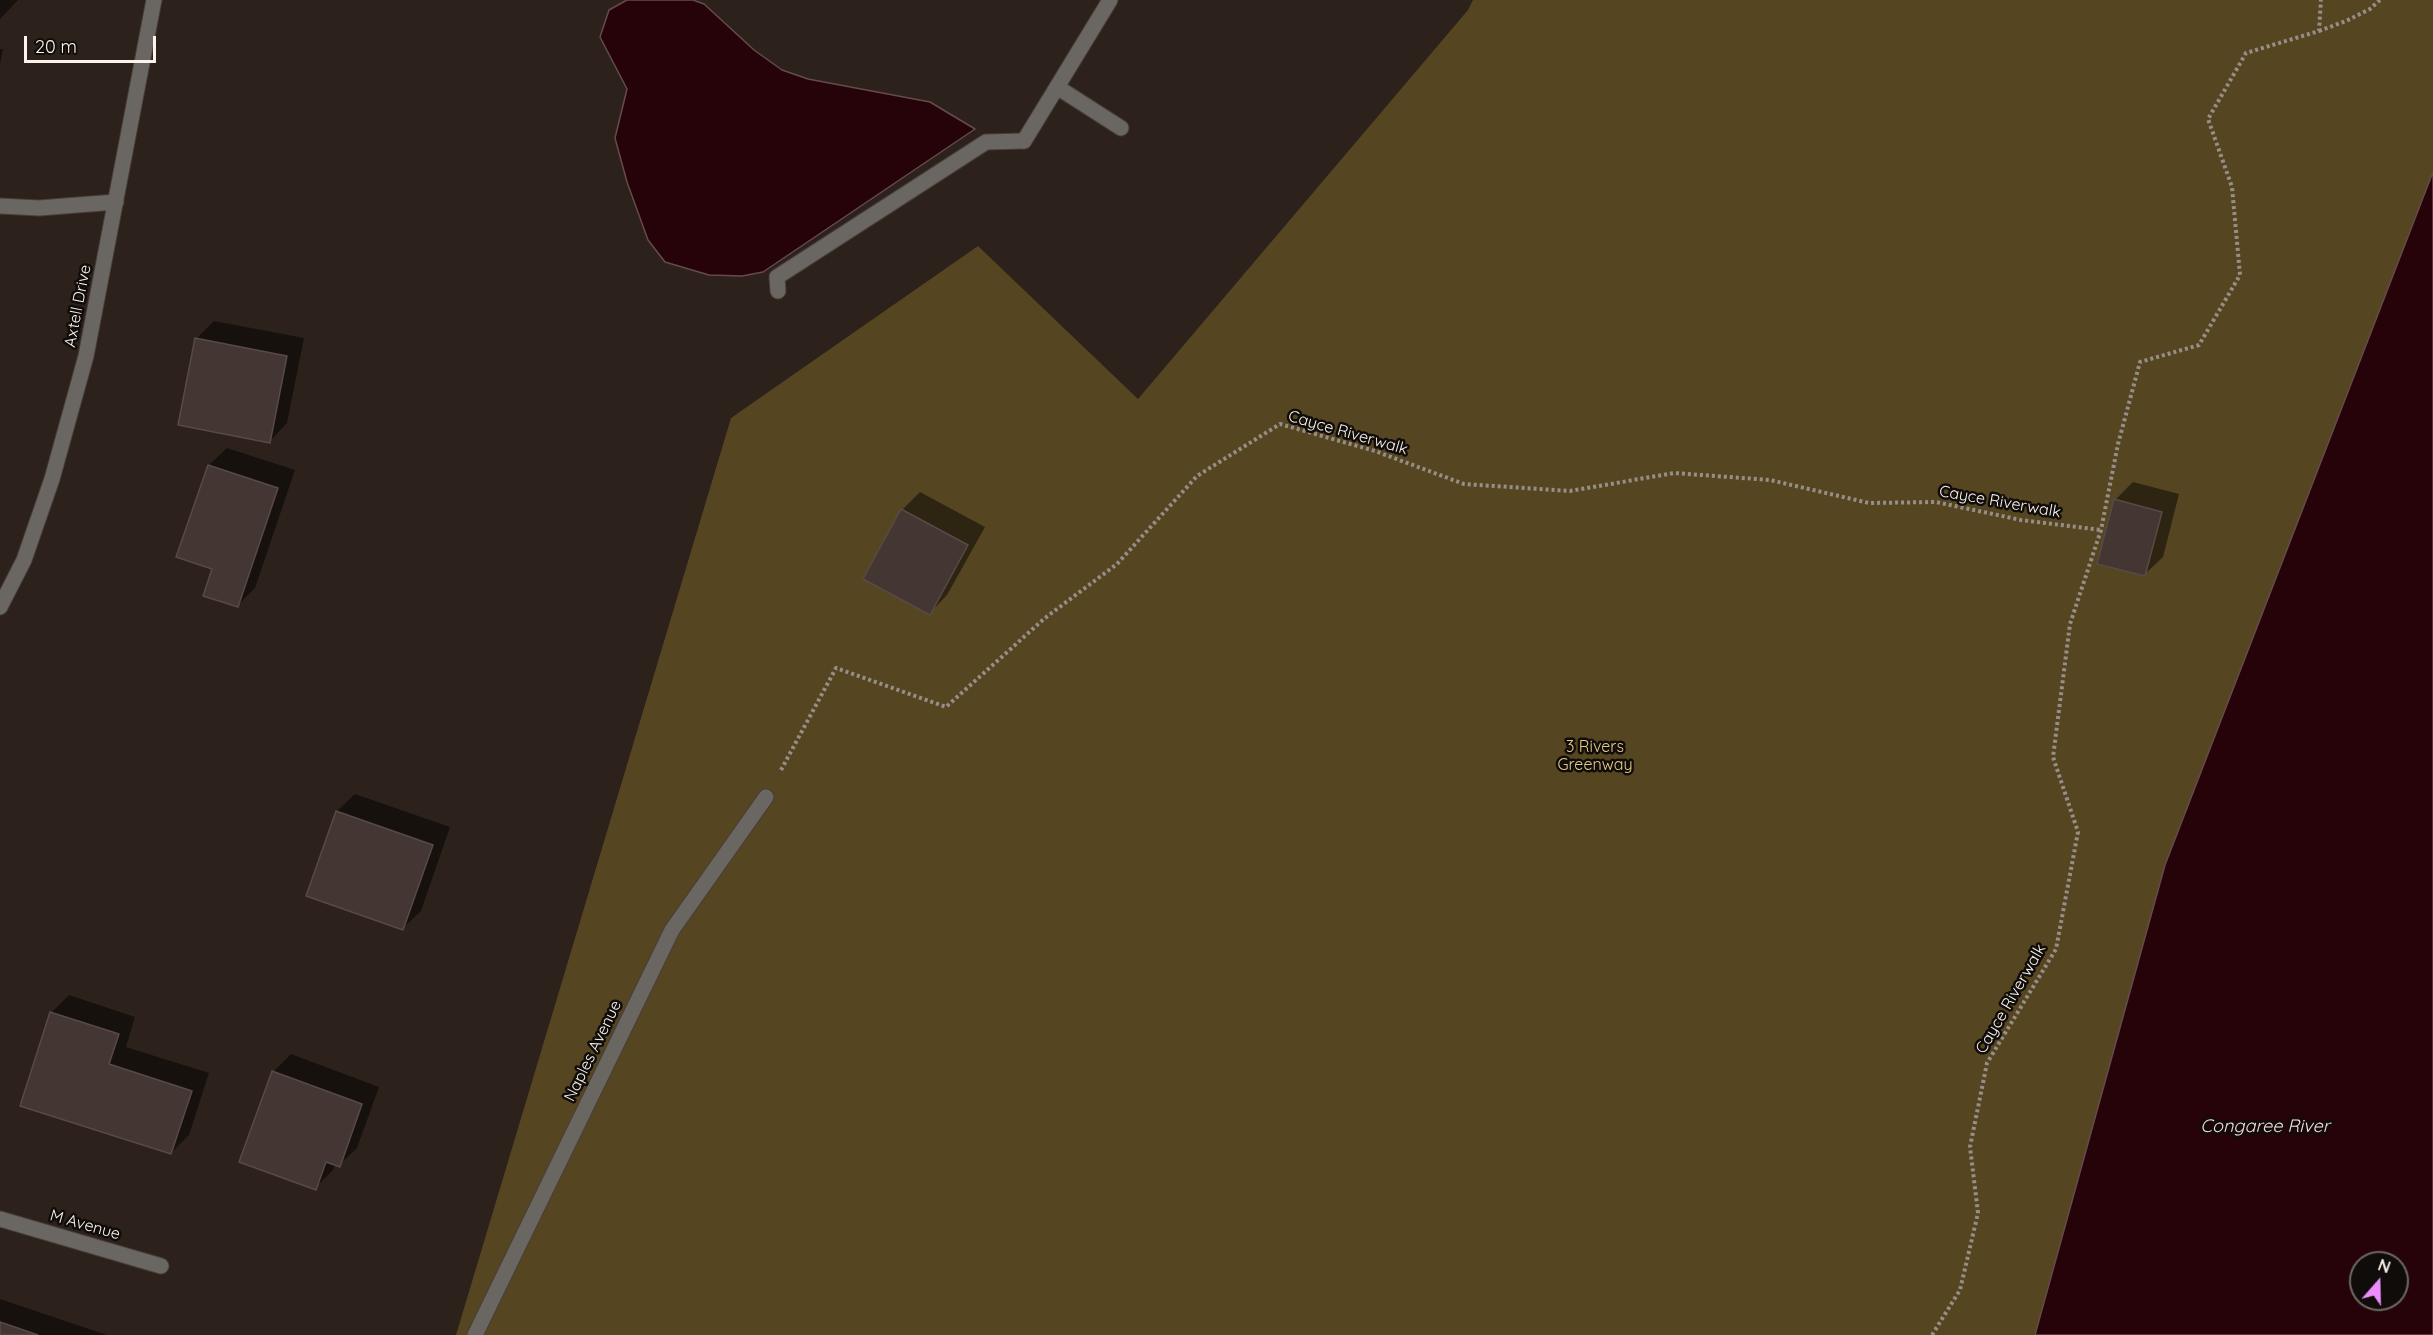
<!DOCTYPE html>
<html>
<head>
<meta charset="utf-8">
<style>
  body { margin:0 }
  #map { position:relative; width:2433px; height:1335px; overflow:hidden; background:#2c211b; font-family:Quicksand,sans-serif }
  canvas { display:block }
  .north { position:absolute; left:2349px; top:1251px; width:60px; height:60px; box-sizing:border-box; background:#100c09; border:2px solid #6e6865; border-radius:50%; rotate:20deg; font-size:16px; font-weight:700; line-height:24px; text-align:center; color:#faf3ee }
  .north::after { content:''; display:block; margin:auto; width:21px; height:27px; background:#eb8dfc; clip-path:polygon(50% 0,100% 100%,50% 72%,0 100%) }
  .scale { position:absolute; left:24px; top:36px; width:132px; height:27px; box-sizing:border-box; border:3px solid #faf3ee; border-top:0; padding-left:8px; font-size:18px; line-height:21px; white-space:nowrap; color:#faf3ee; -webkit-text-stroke:4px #100c09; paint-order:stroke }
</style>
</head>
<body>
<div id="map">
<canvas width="2433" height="1335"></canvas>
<div class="north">N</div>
<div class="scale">20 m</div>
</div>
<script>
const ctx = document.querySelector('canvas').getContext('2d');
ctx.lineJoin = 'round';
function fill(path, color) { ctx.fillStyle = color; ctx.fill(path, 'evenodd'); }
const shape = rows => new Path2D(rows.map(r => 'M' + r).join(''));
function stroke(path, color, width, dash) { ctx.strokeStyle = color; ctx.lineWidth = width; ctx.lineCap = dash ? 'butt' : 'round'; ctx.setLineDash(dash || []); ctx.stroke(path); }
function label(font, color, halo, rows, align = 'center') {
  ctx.font = font + ' Quicksand,sans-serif'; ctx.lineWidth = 5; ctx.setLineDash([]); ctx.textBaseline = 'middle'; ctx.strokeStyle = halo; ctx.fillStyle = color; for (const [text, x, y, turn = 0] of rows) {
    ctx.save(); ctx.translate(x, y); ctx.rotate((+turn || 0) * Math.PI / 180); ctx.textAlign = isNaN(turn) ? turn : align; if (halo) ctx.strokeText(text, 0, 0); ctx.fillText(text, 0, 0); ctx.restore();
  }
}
const green = shape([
  [1473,0,2433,0,2433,172,2165,865,2035,1335,456,1335,731,418,978,246,1138,399,1468,10]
]);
const water = shape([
  [627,0,693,0,704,4,754,50,782,70,808,79,930,102,975,129,763,272,742,276,709,275,665,262,648,240,627,182,615,138,627,89,600,37,609,10,627,0],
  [2433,172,2433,1335,2035,1335,2165,865,2433,172],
  [2361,1263,2397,1263,2397,1299,2361,1299,2361,1263]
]);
const shadow = shape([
  [0,0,18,0,0,19],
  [0,49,3,49,0,64],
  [214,321,304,338,287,423,270,441,196,339],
  [227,448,295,470,255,588,237,606,214,568,209,465],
  [2133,482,2179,494,2163,557,2145,574,2115,500],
  [920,492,985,527,947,595,930,613,865,578,903,509],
  [355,794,450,827,421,911,403,928,307,895,337,811],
  [69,995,135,1017,126,1047,209,1073,189,1135,171,1153,51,1013],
  [291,1054,379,1087,357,1148,339,1165,335,1164,333,1170,315,1188,273,1072],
  [0,1299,107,1335,0,1335]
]);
const building = shape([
  [195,338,287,356,270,443,178,425,195,338],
  [208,465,278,488,238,607,203,596,212,569,176,557,208,465],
  [2114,499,2162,512,2145,576,2097,564,2114,499],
  [901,509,968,545,930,615,863,579,901,509],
  [336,811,433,845,403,930,306,896,336,811],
  [50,1012,119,1034,109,1064,192,1091,171,1154,20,1106,50,1012],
  [272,1071,362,1104,340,1167,326,1162,316,1190,239,1162,272,1071],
  [0,1322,38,1335,0,1335,0,1322]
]);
const path = shape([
  [2319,31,2346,21,2370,9,2380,0],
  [781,770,836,668,946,707,1045,618,1117,564,1197,476,1280,424,1375,451,1464,484,1570,491,1674,473,1770,480,1869,503,1936,502,2021,520,2101,530],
  [1932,1335,1960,1290,1978,1213,1970,1147,1987,1063,2056,949,2078,832,2053,757,2070,624,2101,530,2118,444,2140,362,2199,345,2240,275,2232,187,2208,119,2246,53,2319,31,2321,0]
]);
const lane = shape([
  [778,291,777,277,986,142,1024,141]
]);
const street = shape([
  [1057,87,1121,128],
  [1024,141,1110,0],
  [0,206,39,208,116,202],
  [0,607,24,560,52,479,86,356,154,0],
  [0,1219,161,1266],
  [475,1335,672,930,766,797]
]);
const streetNames = [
  ["Axtell Drive",78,306,-79],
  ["Cayce Riverwalk",1348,433,16],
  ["Cayce Riverwalk",2000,502,10],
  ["Cayce Riverwalk",2011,999,-60],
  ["Naples Avenue",593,1051,-64],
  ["M Avenue",85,1225,16]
];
const parkNames = [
  ["3 Rivers",1595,747],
  ["Greenway",1595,765]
];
const waterNames = [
  ["Congaree River",2265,1127]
];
fill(green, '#554621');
fill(water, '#260308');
stroke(water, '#664b4d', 1.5);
fill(shadow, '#0007');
fill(building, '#433633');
stroke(building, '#584a46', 1.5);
stroke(lane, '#493e39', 17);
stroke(street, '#493e39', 17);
stroke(path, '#978e89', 4, [3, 3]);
stroke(lane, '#6a6661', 15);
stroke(street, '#6a6661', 15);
label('16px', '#faf3ee', '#100c09', streetNames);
label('16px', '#e6ca88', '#100c09', parkNames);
label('italic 18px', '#fbdbdc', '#100c09', waterNames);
</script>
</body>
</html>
